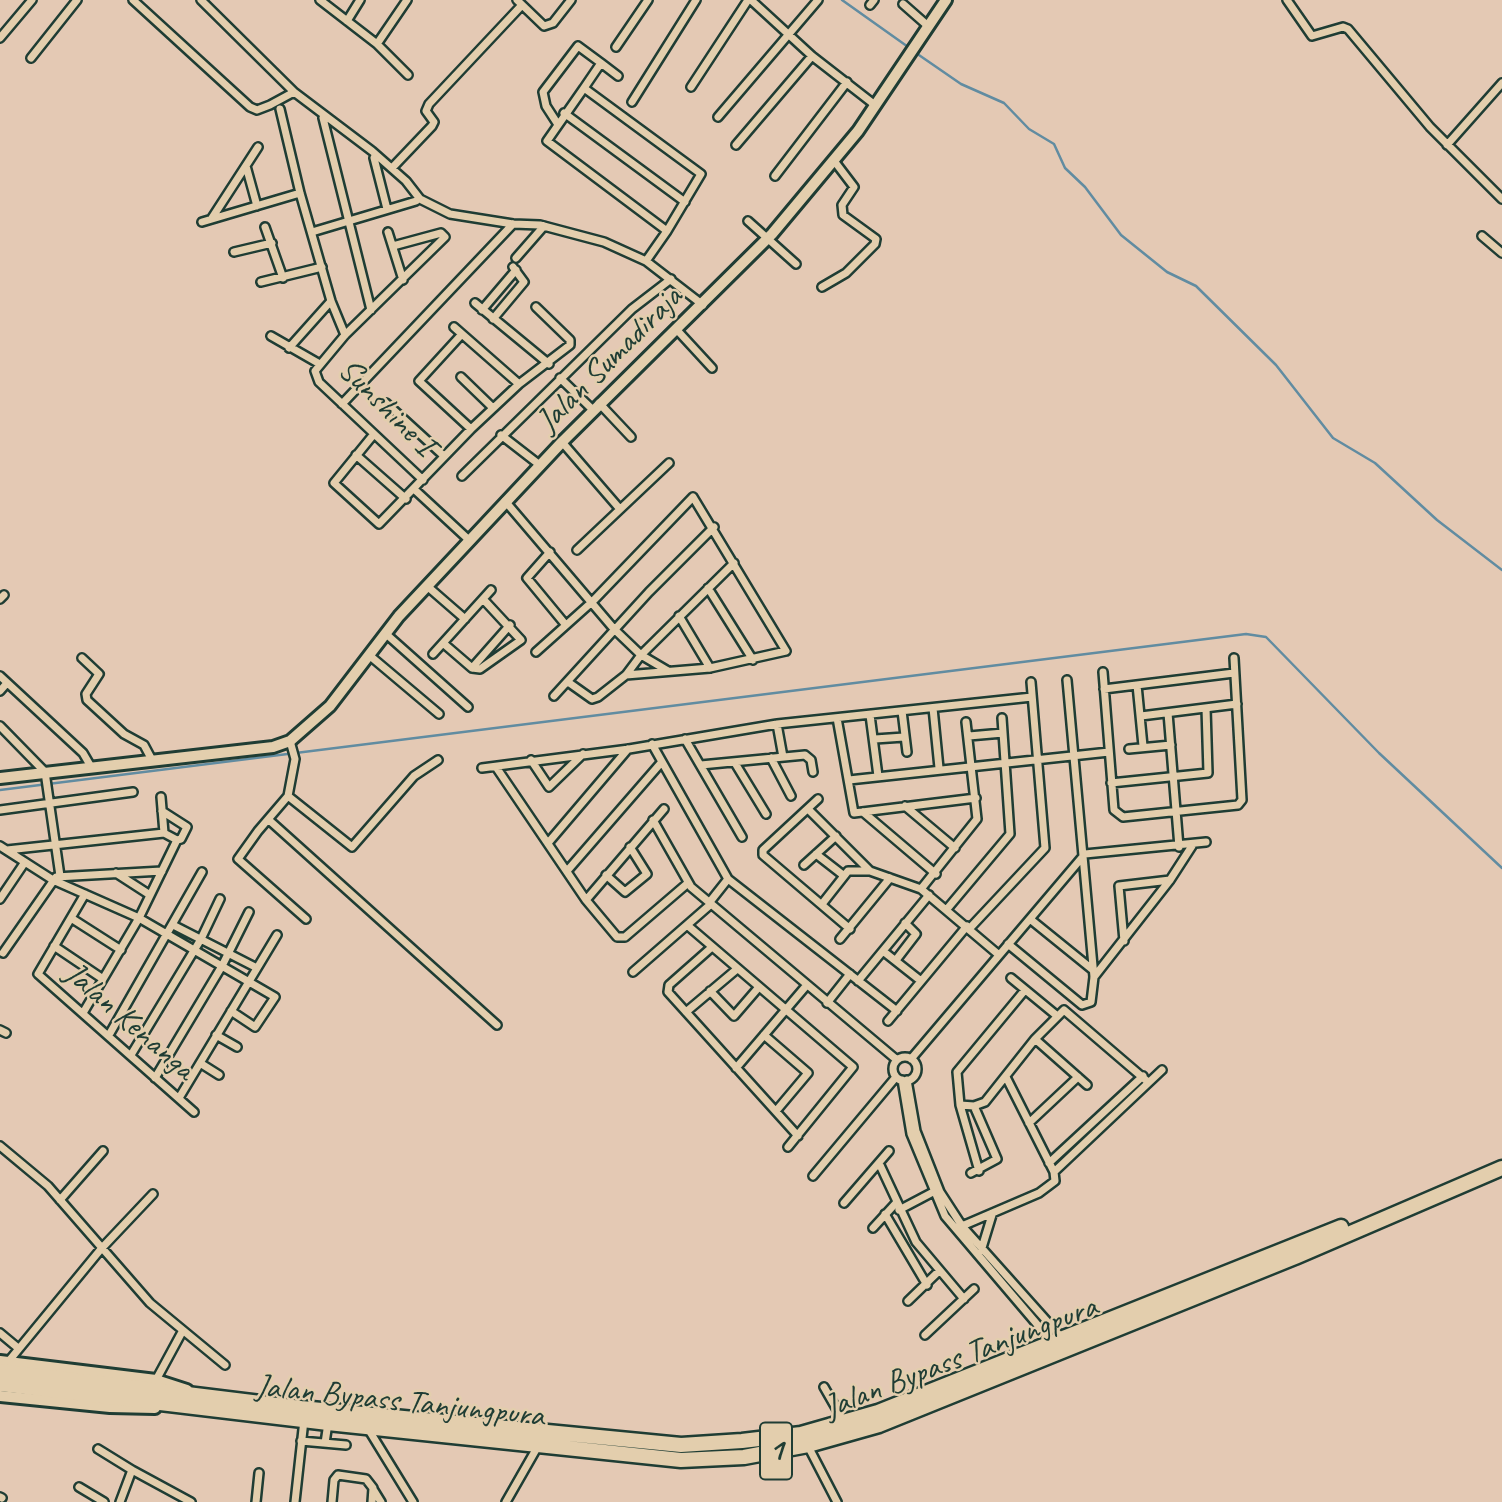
<!DOCTYPE html>
<html>
<head>
<meta charset="utf-8">
<style>
  body { margin:0 }
  canvas { display:block; background:#e4c9b4 }
</style>
</head>
<body>
<canvas width="1502" height="1502"></canvas>
<script>
const ctx = document.querySelector('canvas').getContext('2d');
ctx.lineJoin = 'round';
const shape = rows => new Path2D(rows.map(r => 'M' + r).join(''));
function stroke(path, color, width, dash) { ctx.strokeStyle = color; ctx.lineWidth = width; ctx.lineCap = dash ? 'butt' : 'round'; ctx.setLineDash(dash || []); ctx.stroke(path); }
function label(font, color, halo, rows, align = 'center') {
  ctx.font = font + ' Caveat,sans-serif'; ctx.lineWidth = 5; ctx.setLineDash([]); ctx.textBaseline = 'middle'; ctx.strokeStyle = halo; ctx.fillStyle = color; for (const [text, x, y, turn = 0] of rows) {
    ctx.save(); ctx.translate(x, y); ctx.rotate((+turn || 0) * Math.PI / 180); ctx.textAlign = isNaN(turn) ? turn : align; if (halo) ctx.strokeText(text, 0, 0); ctx.fillText(text, 0, 0); ctx.restore();
  }
}
const stream = shape([
  [842,0,911,49],
  [916,53,961,84,1004,103,1029,129,1054,144,1065,168,1085,187,1121,235,1167,272,1196,286,1276,365,1333,438,1375,463,1437,520,1502,570],
  [0,790,1246,634,1266,637,1379,753,1502,868]
]);
const street = shape([
  [133,0,250,107,257,110,270,105,294,92,372,151,406,181,420,199,450,214,513,224,540,225,604,242,646,261,703,305],
  [201,0,294,92],
  [320,0,377,44,408,75],
  [517,0,544,26,553,23,571,0],
  [751,0,812,56,875,105],
  [1287,0,1312,36,1343,27,1348,29,1430,127,1502,199],
  [903,4,928,26],
  [870,5,874,0],
  [347,21,360,0],
  [0,38,32,0],
  [377,44,407,0],
  [616,47,648,0],
  [31,58,77,0],
  [601,63,618,76],
  [691,87,748,0],
  [632,102,696,0],
  [280,109,300,193,331,301,345,335],
  [564,113,685,202],
  [718,117,818,0],
  [323,118,371,310],
  [557,123,546,106,543,92,578,46,601,63,584,88],
  [736,145,812,56],
  [1447,145,1502,83],
  [374,158,387,209],
  [246,166,257,206],
  [392,168,432,126,434,122,426,111,429,104,522,5],
  [775,176,847,82],
  [212,218,258,147],
  [748,221,796,264],
  [202,222,300,193],
  [265,227,283,278],
  [312,232,416,201],
  [388,232,403,280],
  [1482,236,1502,253],
  [393,246,441,233,445,237,345,335,315,371,319,382,423,480],
  [234,252,272,243],
  [516,258,544,226],
  [646,261,667,231,701,174,584,88,547,141,667,231],
  [261,282,322,267],
  [822,287,846,273,875,244,876,239,843,215,842,205,854,187,835,162],
  [475,303,549,364],
  [482,310,516,270],
  [493,319,524,282,513,267],
  [454,327,519,384],
  [677,330,712,368],
  [462,334,419,381,471,429],
  [271,336,318,363],
  [289,348,331,301],
  [461,377,493,408],
  [560,378,593,410],
  [386,403,444,456],
  [599,403,631,437],
  [342,404,513,224],
  [374,434,334,483,379,524,471,429,519,384,570,345,570,340,536,307],
  [501,435,541,466],
  [562,442,619,508],
  [356,455,406,499],
  [462,476,632,309,671,279],
  [415,490,469,540],
  [505,501,614,629,641,655,668,671],
  [577,550,669,463],
  [550,552,527,578,565,624],
  [427,586,465,619],
  [708,588,753,660],
  [0,599,4,595],
  [679,616,710,668],
  [385,633,468,707],
  [443,643,472,668,480,669,521,640,483,599],
  [536,652,593,601,693,497,786,651,710,668,626,675],
  [433,654,491,590],
  [369,655,439,714],
  [82,658,99,674,86,694,87,700,124,734,144,745,152,760],
  [472,668,510,625],
  [1103,672,1114,810,1123,817,1238,805,1242,800,1234,658],
  [0,676,83,753,90,765],
  [568,682,592,699,598,697,626,675,641,655,734,563],
  [1137,685,1143,746],
  [1104,689,1234,673],
  [0,691,7,683],
  [554,696,649,592,714,527],
  [933,708,939,768],
  [902,711,907,752],
  [1168,713,1179,847],
  [870,715,878,776],
  [1141,716,1237,704],
  [837,718,854,813,976,798],
  [777,724,783,757],
  [0,726,45,772,60,876],
  [969,736,1003,733],
  [685,739,742,837],
  [875,739,904,737],
  [652,744,728,879,897,1011],
  [1129,749,1171,745],
  [771,758,791,796],
  [531,760,549,787,583,754],
  [735,763,766,814],
  [701,765,805,755,811,760,813,772],
  [496,767,586,900,617,937,625,937,688,883],
  [482,768,629,749,777,724,1032,697],
  [849,780,1109,752],
  [1111,783,1208,773,1206,708],
  [288,796,295,759,290,741],
  [161,797,164,833],
  [818,799,763,850,763,855,850,929],
  [905,806,955,848],
  [808,809,869,870],
  [0,810,133,792],
  [162,811,187,827,181,839,177,840],
  [863,812,936,874],
  [269,820,497,1025],
  [653,820,691,887,897,1060],
  [548,843,628,749],
  [0,846,53,880,139,918,275,997,255,1027,231,1011],
  [7,850,164,833,177,840,139,918,83,1013],
  [816,854,843,875],
  [804,865,836,836],
  [567,871,660,764],
  [116,873,150,895],
  [606,875,625,892,647,874,630,847],
  [921,889,977,819,966,722],
  [85,894,38,974,194,1112],
  [0,899,25,862],
  [586,900,664,809],
  [709,903,728,879],
  [822,904,848,871,870,871,921,889,999,955],
  [947,909,1010,834,1002,718],
  [71,918,121,950],
  [306,919,238,859,258,831,288,796,352,847,414,776,438,760],
  [1030,919,1093,970],
  [173,925,257,968],
  [687,925,853,1067,788,1147],
  [970,928,1045,848,1031,682],
  [840,939,890,878],
  [1124,941,1119,886,1170,880],
  [1008,944,1082,1005,1091,1002,1094,977,1067,680],
  [54,946,103,979],
  [712,947,669,985,668,992,798,1136],
  [883,951,921,981],
  [3,953,56,877,162,871],
  [896,960,916,934,905,923],
  [633,972,711,904],
  [1094,977,1170,880,1192,846],
  [1011,978,1056,1015],
  [858,981,929,895],
  [710,991,734,1016,759,987],
  [827,1003,850,974],
  [686,1012,737,969],
  [888,1021,967,926],
  [0,1030,6,1033],
  [109,1035,202,872],
  [216,1035,237,1047],
  [764,1035,808,1073,776,1111],
  [1035,1039,1087,1085],
  [131,1055,201,939,220,899],
  '893 1069a12 12 0 1 1 24 0a12 12 0 1 1-24 0Z',
  [911,1059,1085,854,1206,842],
  [200,1063,219,1075],
  [736,1068,806,986],
  [155,1078,222,966,249,912],
  [902,1080,911,1134,945,1216,1053,1343],
  [907,1080,916,1131,940,1192,962,1226,1062,1338],
  [179,1098,277,935],
  [960,1105,974,1106,985,1102,1035,1039,1064,1010,1148,1082],
  [1029,1123,1078,1077],
  [0,1146,48,1186,150,1303,225,1365],
  [879,1163,916,1242,964,1299],
  [1049,1163,1143,1076],
  [979,1171,960,1105,957,1072,1025,990],
  [1054,1172,1162,1070],
  [971,1173,997,1159,974,1106],
  [813,1176,896,1077],
  [60,1200,103,1151],
  [844,1203,889,1151],
  [899,1210,935,1191],
  [885,1214,927,1285],
  [962,1226,1039,1193,1055,1181,1054,1172,1006,1077],
  [873,1228,896,1203],
  [981,1251,992,1215],
  [908,1301,939,1271],
  [0,1333,18,1348],
  [925,1335,974,1289],
  [8,1362,101,1249,153,1194],
  [156,1380,182,1332],
  [824,1387,844,1422],
  [367,1427,413,1502],
  [301,1441,346,1445],
  [325,1443,328,1423],
  [808,1446,837,1502],
  [98,1449,132,1470],
  [79,1487,104,1502],
  [373,1489,381,1502],
  [0,1497,2,1498],
  [120,1502,132,1470,191,1502],
  [256,1502,259,1473],
  [295,1502,304,1420],
  [332,1502,334,1480,338,1475,366,1479,373,1488,372,1502],
  [506,1502,538,1446]
]);
const secondary = shape([
  [0,778,273,747,290,741,330,706,399,616,562,442,772,234,858,131,946,0],
  [0,1361,156,1380,187,1390],
  [0,1396,110,1407,155,1408]
]);
const highway = shape([
  [0,1371,301,1408,681,1445,742,1441,801,1434,878,1412,1341,1227],
  [0,1384,328,1423,681,1460,744,1457,808,1445,879,1425,1295,1257,1502,1168]
]);
const shields = [
  [776,1451,32]
];
const shieldNames = [
  ["1",776,1451]
];
const streetNames = [
  ["Jalan Sumadiraja",610,360,-45],
  ["Sunshine I",386,408,45],
  ["Jalan Kenanga",129,1022,41],
  ["Jalan Bypass Tanjungpura",961,1358,-21],
  ["Jalan Bypass Tanjungpura",400,1402,6]
];
stroke(stream, '#618ca1', 2.5);
stroke(street, '#1f3d34', 12);
stroke(secondary, '#1f3d34', 16);
stroke(highway, '#1f3d34', 19);
stroke(street, '#e3cead', 7);
stroke(secondary, '#e3cead', 10);
stroke(highway, '#e3cead', 14);
for (const [x, y, w] of shields) { const box = new Path2D(); box.roundRect(x - w / 2, y - 28.5, w, 57, 5); ctx.fillStyle = '#e3cead'; ctx.fill(box); stroke(box, '#1f3d34', 2); }
label('bold 32px', '#1f3d34', null, shieldNames);
label('33px', '#1f3d34', '#e3cead', streetNames);
</script>
</body>
</html>
